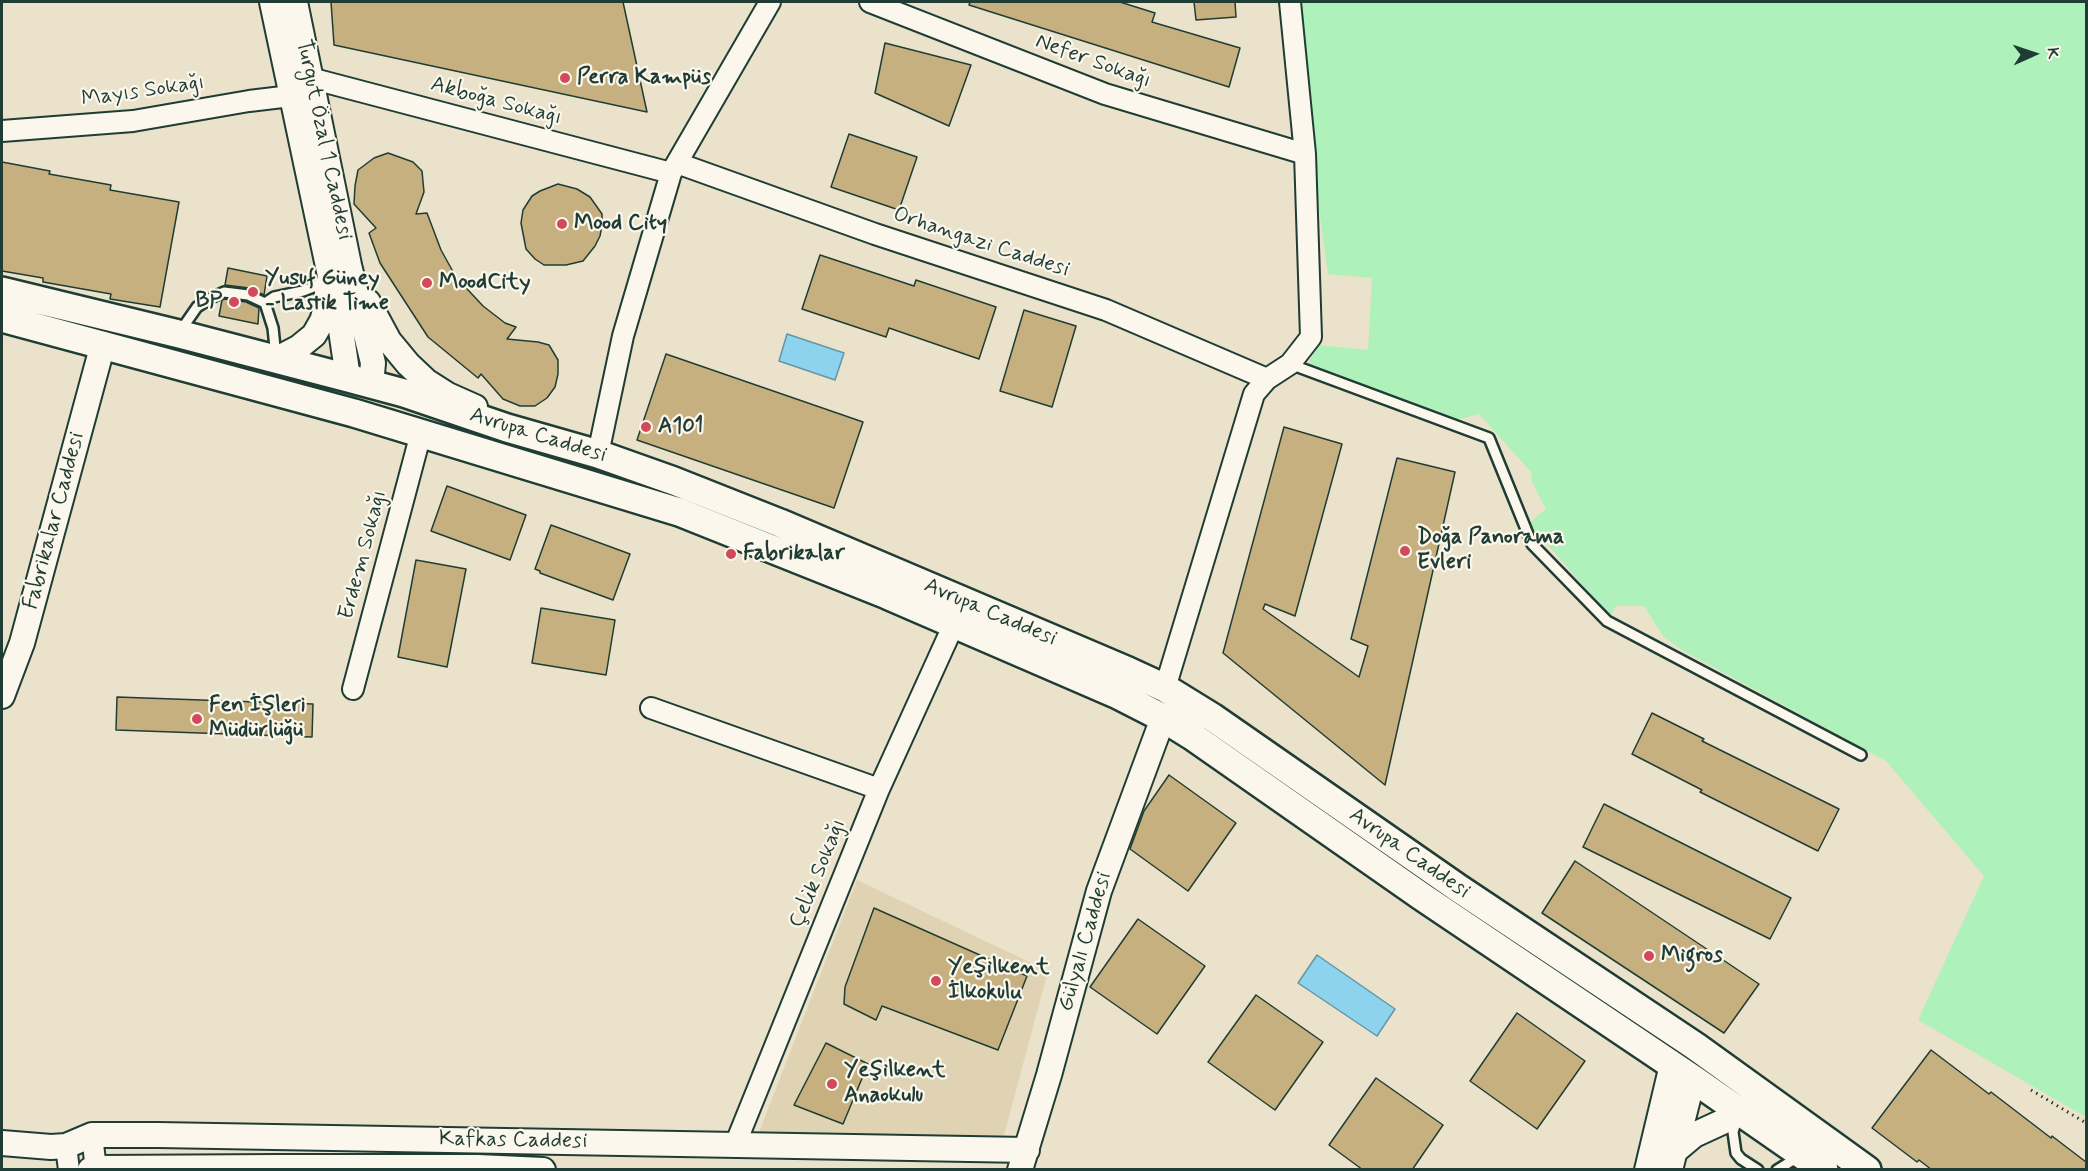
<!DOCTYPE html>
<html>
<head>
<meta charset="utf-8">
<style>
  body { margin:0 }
  #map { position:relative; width:2088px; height:1171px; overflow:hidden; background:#ebe2cb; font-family:Mynerve,sans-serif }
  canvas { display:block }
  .frame { position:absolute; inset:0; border:3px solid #1f3d34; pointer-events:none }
  .north { position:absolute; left:2004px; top:24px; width:60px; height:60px; -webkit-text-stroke:4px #fbf7ec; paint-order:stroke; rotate:87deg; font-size:16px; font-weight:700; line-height:24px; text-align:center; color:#1f3d34 }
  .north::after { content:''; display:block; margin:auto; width:21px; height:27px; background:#1f3d34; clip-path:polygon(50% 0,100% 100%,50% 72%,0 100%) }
</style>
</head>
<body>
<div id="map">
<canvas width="2088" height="1171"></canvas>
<div class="frame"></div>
<div class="north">K</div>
</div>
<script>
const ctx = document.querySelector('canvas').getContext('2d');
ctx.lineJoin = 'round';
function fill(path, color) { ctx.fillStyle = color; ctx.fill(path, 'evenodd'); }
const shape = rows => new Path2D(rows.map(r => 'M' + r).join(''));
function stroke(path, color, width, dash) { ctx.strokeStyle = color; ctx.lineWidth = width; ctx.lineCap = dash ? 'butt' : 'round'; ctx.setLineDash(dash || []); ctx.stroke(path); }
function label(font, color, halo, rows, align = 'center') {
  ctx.font = font + ' Mynerve,sans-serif'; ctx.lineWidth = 4.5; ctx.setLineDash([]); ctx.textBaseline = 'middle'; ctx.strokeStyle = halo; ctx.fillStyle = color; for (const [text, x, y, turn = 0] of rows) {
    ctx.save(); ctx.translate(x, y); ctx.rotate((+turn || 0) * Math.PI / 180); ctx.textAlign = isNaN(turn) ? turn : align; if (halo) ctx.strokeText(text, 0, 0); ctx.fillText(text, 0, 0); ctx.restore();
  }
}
const built = shape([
  [857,880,1048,971,1003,1139,759,1132]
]);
const green = shape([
  [1298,2,2086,2,2086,1117,1918,1020,1984,876,1886,761,1682,650,1663,636,1644,606,1616,606,1610,617,1529,523,1546,509,1532,482,1531,472,1479,414,1457,420,1307,366,1318,345,1368,350,1372,278,1328,274,1312,158]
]);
const water = shape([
  [787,334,844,353,835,380,779,361,787,334],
  [1317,955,1395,1009,1377,1036,1298,983,1317,955]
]);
const building = shape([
  [331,2,623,2,647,112,334,45,331,2],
  [970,2,1120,2,1155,13,1152,22,1240,48,1229,87,969,5,970,2],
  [1194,2,1235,2,1236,17,1196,20,1194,2],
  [885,43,971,65,949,126,875,93,885,43],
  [849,134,917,157,899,210,831,187,849,134],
  [388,153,413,162,422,171,424,192,416,214,427,213,441,250,456,277,483,306,505,323,516,327,507,339,538,342,549,345,558,360,558,374,555,387,547,398,535,406,520,406,503,399,481,374,478,378,428,337,380,263,369,233,376,228,354,204,355,186,358,170,374,158,388,153],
  [2,162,50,171,49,174,111,185,110,190,179,202,160,307,110,299,111,294,43,282,43,278,2,271,2,162],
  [558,184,577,189,590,197,602,214,602,225,600,236,595,246,583,261,566,265,544,265,535,259,526,249,521,223,523,210,532,196,540,191,558,184],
  [820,255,914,286,916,280,996,307,979,359,889,328,886,337,802,309,820,255],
  [228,268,267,276,264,295,249,288,225,285,228,268],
  [225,299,246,302,259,308,258,324,219,316,222,300,225,299],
  [1024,310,1076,326,1052,407,1000,391,1024,310],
  [666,354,863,422,834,508,637,440,666,354],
  [1284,427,1342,444,1295,616,1265,604,1263,609,1359,677,1368,646,1351,639,1397,458,1455,472,1385,785,1223,653,1284,427],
  [447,486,526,515,510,560,431,531,447,486],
  [551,525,630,554,613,600,540,573,540,571,535,569,551,525],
  [416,560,466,569,447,667,398,657,416,560],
  [541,608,615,620,606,675,532,663,541,608],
  [117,697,313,704,312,737,116,730,117,697],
  [1652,713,1704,739,1702,741,1839,809,1818,851,1700,792,1702,790,1632,754,1652,713],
  [1169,775,1236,823,1188,891,1130,849,1144,811,1169,775],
  [1604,804,1791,898,1770,939,1583,847,1604,804],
  [1575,861,1759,984,1724,1033,1542,913,1575,861],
  [874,908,1027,976,998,1050,882,1006,876,1020,844,1004,845,987,874,908],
  [1138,919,1205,966,1157,1034,1090,987,1138,919],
  [1256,995,1323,1042,1275,1110,1208,1062,1256,995],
  [1517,1013,1585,1061,1537,1129,1470,1081,1517,1013],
  [826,1043,868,1064,843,1124,794,1105,826,1043],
  [1931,1050,1989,1094,1991,1092,2051,1138,2052,1136,2086,1162,2086,1170,1932,1170,1919,1160,1917,1162,1872,1128,1931,1050],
  [1376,1078,1443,1125,1412,1170,1363,1170,1329,1145,1376,1078]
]);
const path = shape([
  [2031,1090,2086,1123]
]);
const service = shape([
  [265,303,274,297,303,291,316,286,323,279],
  [181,330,197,307,211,298,224,292,248,295,265,303,273,328,276,357],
  [1290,364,1489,438,1532,544,1607,621,1861,755],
  [1737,1119,1733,1132,1736,1153,1741,1159,1758,1170],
  [1777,1170,1798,1157]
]);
const minor = shape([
  [870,2,1105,94,1305,154],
  [310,78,671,173],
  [2,131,133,121,249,101,291,96],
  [677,163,875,234,1106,310,1267,379],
  [598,454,623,336,671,173,770,2],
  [1165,688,1254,394,1267,379,1290,364,1311,337,1305,154,1290,2],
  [353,689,421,433],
  [651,708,879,789],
  [92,1135,96,1170],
  [735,1145,879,789,954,624],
  [66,1146,69,1170]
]);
const tertiary = shape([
  [272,2,340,323,348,378],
  [295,2,349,265,373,363,371,384],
  [368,302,389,341,408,364,426,381,448,395,475,407],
  [277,359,298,348,314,335,322,321,327,305,327,289],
  [2,696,22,643,103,344],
  [2,1143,51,1147,66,1146,92,1135,158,1135,1027,1150],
  [1675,1151,1694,1135,1733,1117,1739,1111],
  [90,1170,96,1168,279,1167,478,1167,543,1170],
  [1020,1170,1049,1075,1099,891,1163,718],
  [1647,1170,1672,1065],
  [1670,1170,1693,1079]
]);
const secondary = shape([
  [2,291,179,334,348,378,404,393,507,428,598,454,674,481,780,523,1128,671,1165,688,1212,717,1458,888,1695,1046,1867,1170],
  [2,318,354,413,679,512,887,595,1116,694,1163,718,1192,736,1421,896,1693,1079,1824,1170]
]);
const markers = [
  [565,78,6,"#d1495b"],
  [562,224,6,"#d1495b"],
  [427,283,6,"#d1495b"],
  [253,292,6,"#d1495b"],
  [234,302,6,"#d1495b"],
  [646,427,6,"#d1495b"],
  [1405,551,6,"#d1495b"],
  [731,554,6,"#d1495b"],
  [197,719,6,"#d1495b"],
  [1649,956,6,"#d1495b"],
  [936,981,6,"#d1495b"],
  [832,1084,6,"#d1495b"]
];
const streetNames = [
  ["Nefer Sokağı",1093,62,20],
  ["Mayıs Sokağı",143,92,-8],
  ["Akboğa Sokağı",496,102,15],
  ["Turgut Özal 1 Caddesi",323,140,78],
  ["Orhangazi Caddesi",981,243,18],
  ["Avrupa Caddesi",538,436,17],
  ["Fabrikalar Caddesi",55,521,-75],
  ["Erdem Sokağı",364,555,-75],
  ["Avrupa Caddesi",990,613,23],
  ["Avrupa Caddesi",1409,854,35],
  ["Çelik Sokağı",819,874,-68],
  ["Gülyalı Caddesi",1086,942,-74],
  ["Kafkas Caddesi",513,1141,1]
];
const poiNames = [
  ["Perra Kampüs",577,78],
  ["Mood City",574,224],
  ["Yusuf Güney",265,279],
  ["- Lastik Time",265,304],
  ["MoodCity",439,283],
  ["BP",222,302,"right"],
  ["A101",658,427],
  ["Doğa Panorama",1417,538],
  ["Evleri",1417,563],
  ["Fabrikalar",743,554],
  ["Fen İşleri",209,706],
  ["Müdürlüğü",209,731],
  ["Migros",1661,956],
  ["Yeşilkent",948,968],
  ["İlkokulu",948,993],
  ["Yeşilkent",844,1071],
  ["Anaokulu",844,1096]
];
fill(built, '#e0d3b4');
fill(green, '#aff1ba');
fill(water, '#8dd3ee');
stroke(water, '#6197a4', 1.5);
fill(building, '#c7b07f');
stroke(building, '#1f3d34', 1.5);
stroke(service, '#1f3d34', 14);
stroke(minor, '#1f3d34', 24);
stroke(tertiary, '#1f3d34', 28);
stroke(secondary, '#1f3d34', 32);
stroke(path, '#1f3d34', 3, [1.5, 4.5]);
stroke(service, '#fbf7ec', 9);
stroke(minor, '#fbf7ec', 20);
stroke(tertiary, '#fbf7ec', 24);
stroke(secondary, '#fbf7ec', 27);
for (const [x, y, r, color] of markers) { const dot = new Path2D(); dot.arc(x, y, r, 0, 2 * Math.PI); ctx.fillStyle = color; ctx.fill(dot); stroke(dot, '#fbf7ec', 2); }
label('22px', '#1f3d34', '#fbf7ec', streetNames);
label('bold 22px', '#1f3d34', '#fbf7ec', poiNames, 'left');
</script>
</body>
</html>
